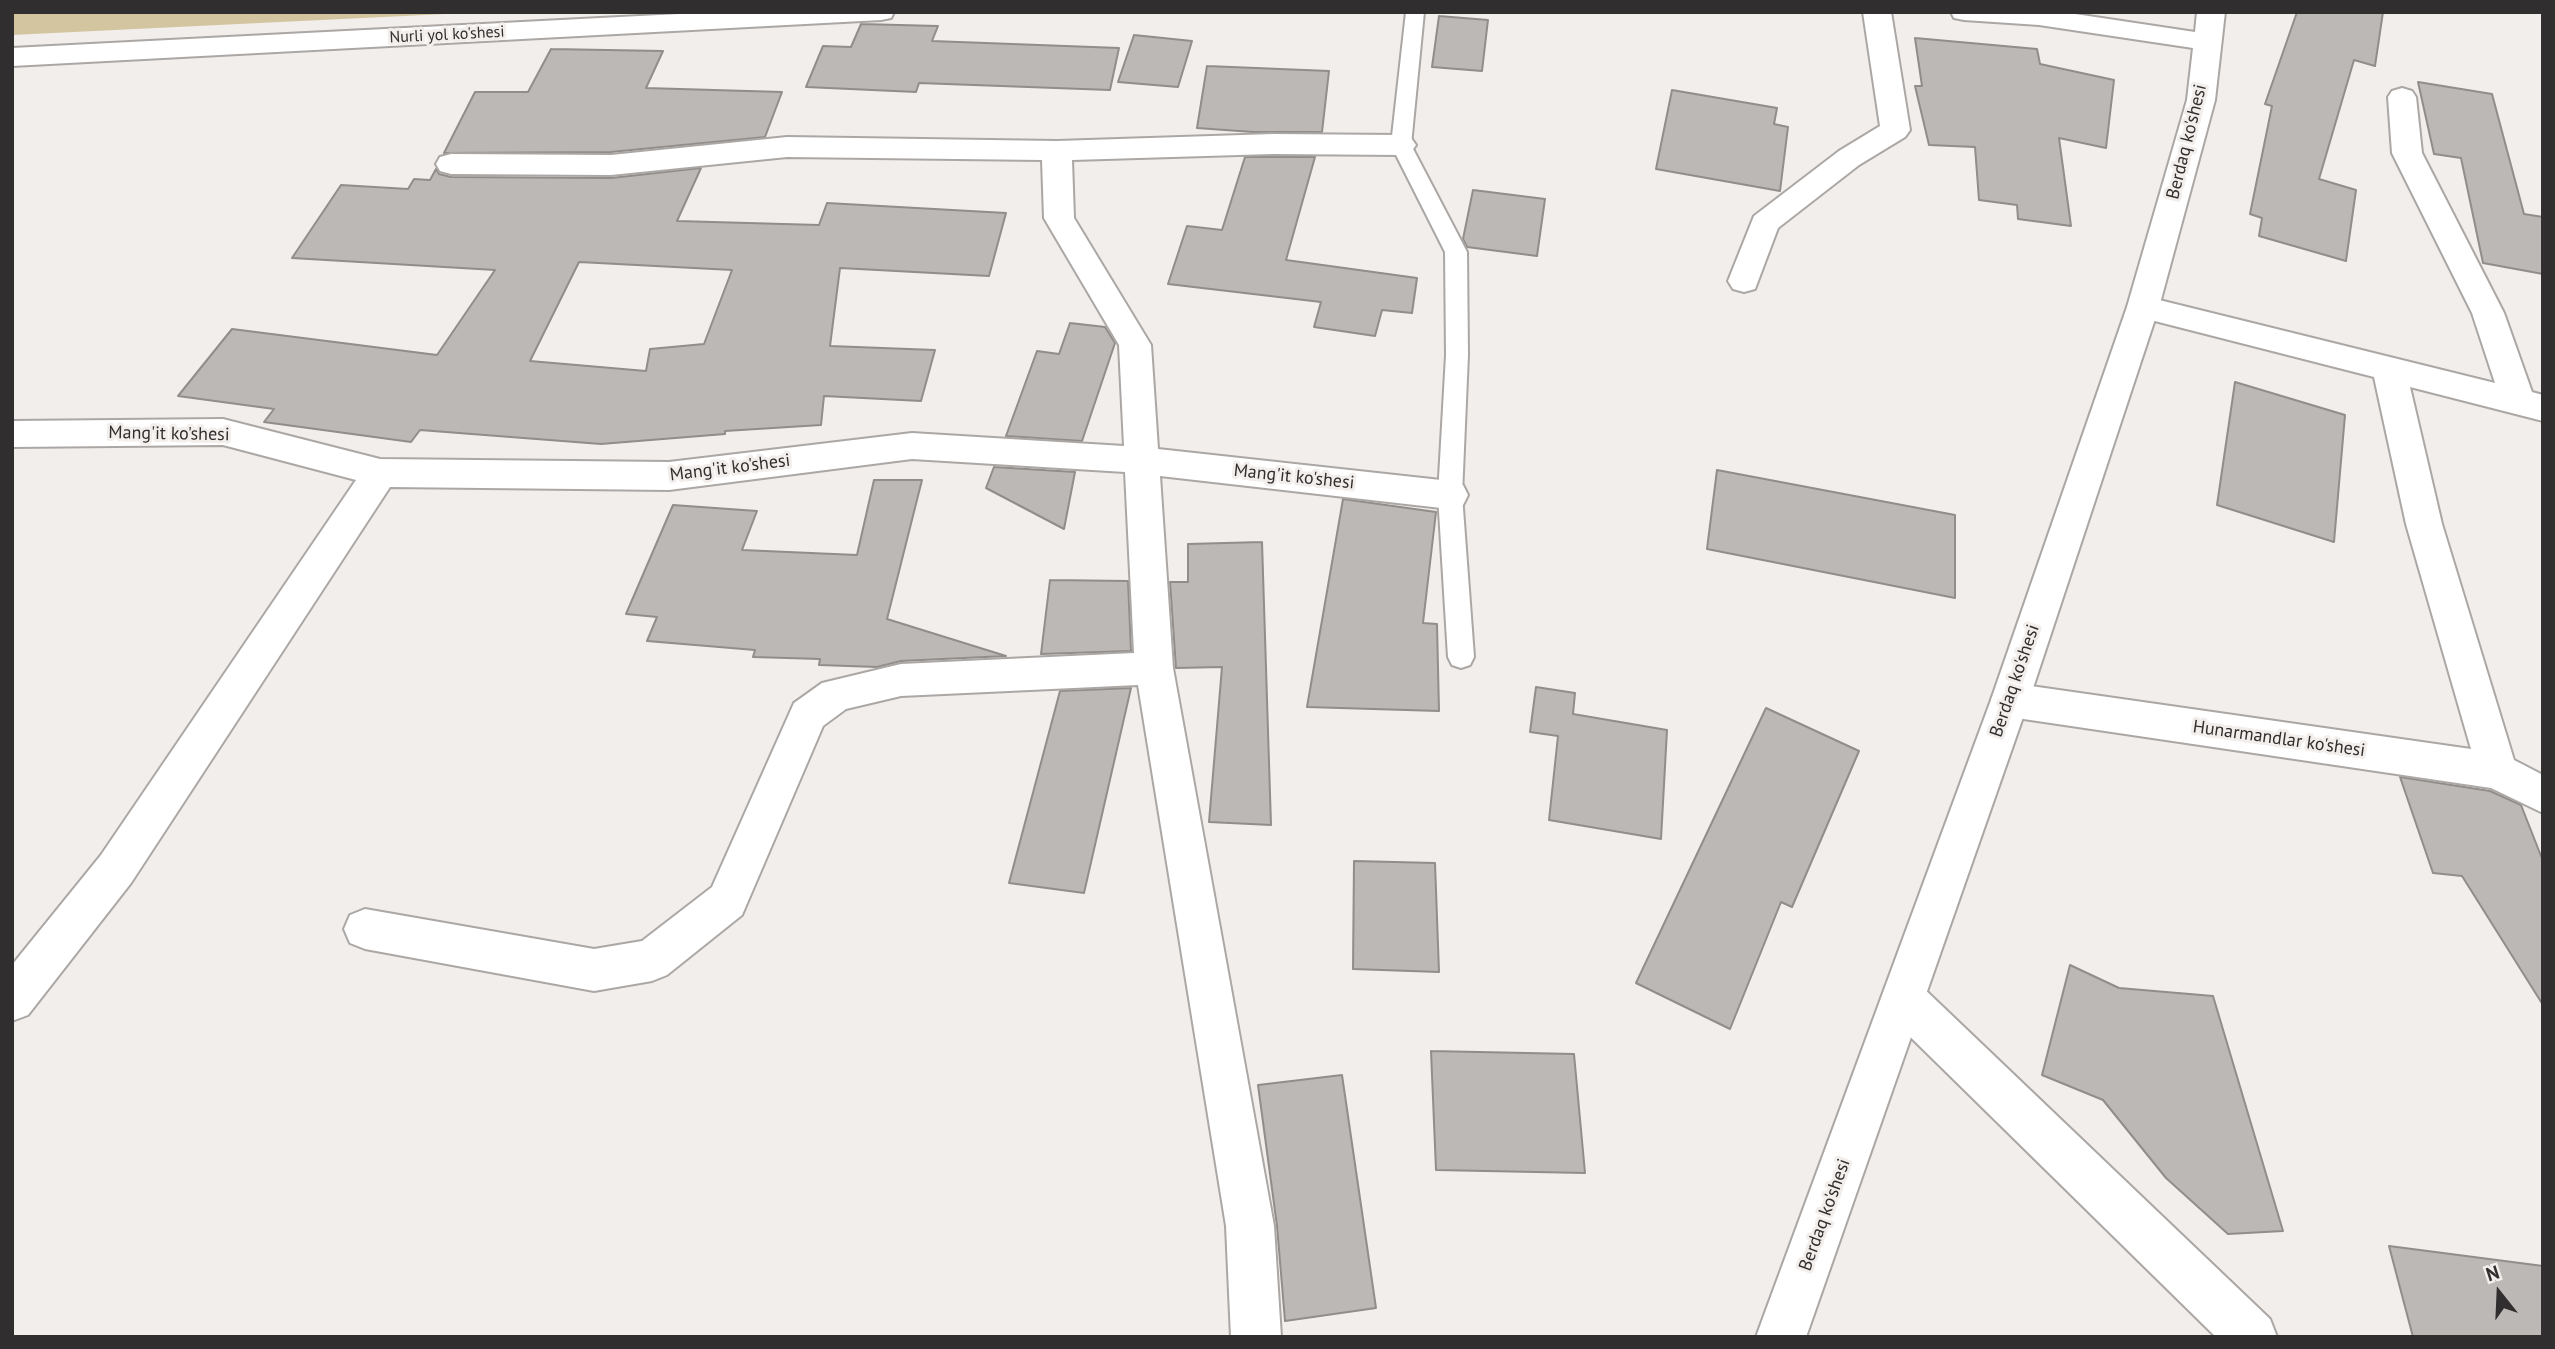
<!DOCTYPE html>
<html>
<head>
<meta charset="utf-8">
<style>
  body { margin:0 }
  #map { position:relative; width:2555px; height:1349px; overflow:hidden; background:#f2eeec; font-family:"PT Sans",sans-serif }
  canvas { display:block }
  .frame { position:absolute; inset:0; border:14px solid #302e2e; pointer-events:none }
  .north { position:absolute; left:2464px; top:1258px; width:70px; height:70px; -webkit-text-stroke:5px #f2eeec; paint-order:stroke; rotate:342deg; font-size:19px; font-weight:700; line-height:28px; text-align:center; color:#302e2e }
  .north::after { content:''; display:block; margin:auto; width:24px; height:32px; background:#302e2e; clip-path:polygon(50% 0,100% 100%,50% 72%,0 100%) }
</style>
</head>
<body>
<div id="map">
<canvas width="2555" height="1349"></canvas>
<div class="frame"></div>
<div class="north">N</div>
</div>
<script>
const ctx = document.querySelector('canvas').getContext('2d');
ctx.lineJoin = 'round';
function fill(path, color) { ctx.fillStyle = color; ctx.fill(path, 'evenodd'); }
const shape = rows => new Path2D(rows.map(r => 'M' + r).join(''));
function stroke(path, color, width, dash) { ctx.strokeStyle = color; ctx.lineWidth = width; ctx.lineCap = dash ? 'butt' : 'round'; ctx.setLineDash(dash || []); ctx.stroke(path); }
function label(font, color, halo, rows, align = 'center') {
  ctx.font = font + ' "PT Sans",sans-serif'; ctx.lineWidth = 6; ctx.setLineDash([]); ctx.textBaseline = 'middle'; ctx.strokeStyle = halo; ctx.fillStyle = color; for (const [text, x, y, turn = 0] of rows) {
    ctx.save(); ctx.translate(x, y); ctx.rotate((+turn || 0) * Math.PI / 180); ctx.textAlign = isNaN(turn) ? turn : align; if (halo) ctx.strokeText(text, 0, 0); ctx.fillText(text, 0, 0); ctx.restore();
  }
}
const green = shape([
  [12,12,487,12,12,35]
]);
const building = shape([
  [2297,12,2383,12,2375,66,2354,60,2319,179,2356,190,2346,261,2259,236,2262,218,2250,214,2272,106,2265,104,2297,12],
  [1439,16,1488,20,1482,71,1432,67,1439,16],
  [861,24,938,26,932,41,1119,48,1110,90,919,83,916,92,806,87,823,46,851,47,861,24],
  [1134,35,1192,41,1178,87,1118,82,1134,35],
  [1915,38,2037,49,2040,64,2114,80,2106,148,2059,138,2071,226,2018,219,2017,205,1979,200,1975,147,1929,145,1915,86,1922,86,1915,38],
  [551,49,663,51,646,88,782,92,765,137,611,152,444,153,475,92,528,92,551,49],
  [1207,66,1329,71,1322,132,1253,132,1197,128,1207,66],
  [2418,82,2492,94,2524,214,2543,217,2543,274,2483,263,2461,158,2434,154,2418,82],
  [1672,90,1777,108,1774,124,1788,127,1780,191,1656,169,1672,90],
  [1245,157,1315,157,1286,260,1417,278,1412,313,1382,310,1375,336,1314,327,1321,302,1168,284,1187,226,1222,230,1245,157],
  [701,168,677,221,819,225,827,203,1006,213,989,276,840,268,830,346,935,350,921,401,824,396,821,425,725,431,725,434,601,444,420,430,411,442,264,422,274,409,178,396,232,329,437,355,495,270,292,258,341,185,408,189,414,179,430,180,436,169,439,174,451,177,611,178,701,168],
  [579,262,732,270,704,344,650,349,646,371,530,361,579,262],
  [1473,190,1545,199,1537,256,1467,247,1463,239,1473,190],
  [1070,323,1105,327,1115,343,1082,441,1006,436,1037,351,1059,354,1070,323],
  [2235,382,2345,415,2334,542,2217,505,2235,382],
  [994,467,1075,472,1064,529,986,488,994,467],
  [1717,470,1955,515,1955,598,1707,549,1717,470],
  [874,480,922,480,887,619,1006,656,901,661,877,667,819,665,820,659,753,657,755,650,647,641,657,617,626,614,673,505,757,511,742,550,857,555,874,480],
  [1343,499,1436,512,1423,623,1437,624,1439,711,1307,707,1343,499],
  [1262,542,1271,825,1209,822,1222,667,1176,668,1170,582,1188,582,1188,544,1262,542],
  [1050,580,1128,581,1131,651,1041,654,1050,580],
  [1536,687,1575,693,1573,714,1667,730,1661,839,1549,820,1558,736,1530,732,1536,687],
  [1131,688,1084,893,1009,883,1060,691,1131,688],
  [1766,708,1859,751,1792,907,1781,902,1730,1029,1636,983,1766,708],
  [2400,777,2490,791,2521,805,2543,861,2543,1005,2462,876,2433,873,2400,777],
  [1354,861,1435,863,1439,972,1353,969,1354,861],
  [2070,965,2119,988,2213,996,2283,1231,2228,1234,2166,1178,2103,1100,2042,1075,2070,965],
  [1431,1051,1574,1054,1585,1173,1436,1170,1431,1051],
  [1342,1075,1376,1308,1285,1321,1277,1226,1258,1085,1342,1075],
  [2389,1246,2543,1266,2543,1337,2413,1337,2389,1246]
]);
const lane = shape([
  [1406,12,1424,12,1411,145,1467,252,1468,355,1462,495,1474,657,1470,665,1461,668,1452,665,1448,657,1438,495,1446,355,1445,252,1391,145,1406,12]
]);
const street = shape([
  [1863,12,1891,12,1910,130,1905,137,1859,165,1778,228,1755,289,1744,292,1733,289,1728,281,1754,216,1839,151,1880,126,1863,12],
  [2402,88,2412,91,2416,97,2422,153,2504,313,2532,392,2543,395,2543,421,2410,387,2442,524,2514,760,2543,775,2543,813,2491,788,2010,717,1996,712,1991,700,1996,688,2010,683,2471,749,2406,524,2374,377,2143,318,2132,315,2127,307,2132,299,2143,296,2495,383,2472,313,2392,153,2388,97,2392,91,2402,88],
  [1273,134,1401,135,1411,138,1416,145,1411,152,1401,155,1273,154,1072,160,1074,218,1151,345,1158,449,1450,481,1463,485,1468,495,1463,505,1450,509,1160,476,1173,668,1274,1226,1281,1337,1231,1337,1226,1226,1138,685,901,696,846,709,823,726,742,915,667,975,652,981,594,991,365,949,350,943,344,929,350,915,365,909,594,949,642,941,712,887,794,703,822,683,901,664,1134,653,1125,472,912,459,669,490,390,487,131,883,28,1015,12,1021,12,965,101,855,356,480,223,445,12,447,12,421,223,419,380,459,669,462,912,433,1124,446,1119,345,1044,218,1042,160,787,157,611,175,451,174,440,171,436,164,440,157,451,154,611,155,787,137,1057,141,1273,134],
  [1903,978,1919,984,2270,1319,2277,1337,2216,1337,1887,1014,1881,999,1887,984,1903,978]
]);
const secondary = shape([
  [718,12,894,12,891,18,881,20,12,66,12,48,718,12],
  [1951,12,2062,12,2195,32,2197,12,2225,12,2215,100,2159,307,2029,700,1806,1337,1756,1337,1991,700,2127,307,2187,100,2193,48,2039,25,1964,20,1954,18,1951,12]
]);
const farStreetnames = [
  ["Nurli yol ko'shesi",447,35,-3]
];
const streetNames = [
  ["Berdaq ko'shesi",2187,142,-76],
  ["Mang'it ko'shesi",169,434,1],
  ["Mang'it ko'shesi",730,468,-7],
  ["Mang'it ko'shesi",1294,477,6],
  ["Berdaq ko'shesi",2015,681,-71],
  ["Hunarmandlar ko'shesi",2279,739,8],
  ["Berdaq ko'shesi",1825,1215,-70]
];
fill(green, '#d3c5a0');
fill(building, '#bbb8b5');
stroke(building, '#908d8a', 2);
stroke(lane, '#aba7a5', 4);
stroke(street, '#aba7a5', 4);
stroke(secondary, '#aba7a5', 4);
fill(lane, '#fff');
fill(street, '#fff');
fill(secondary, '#fff');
label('16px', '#302e2e', '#f2eeec', farStreetnames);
label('18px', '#302e2e', '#f2eeec', streetNames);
</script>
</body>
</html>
